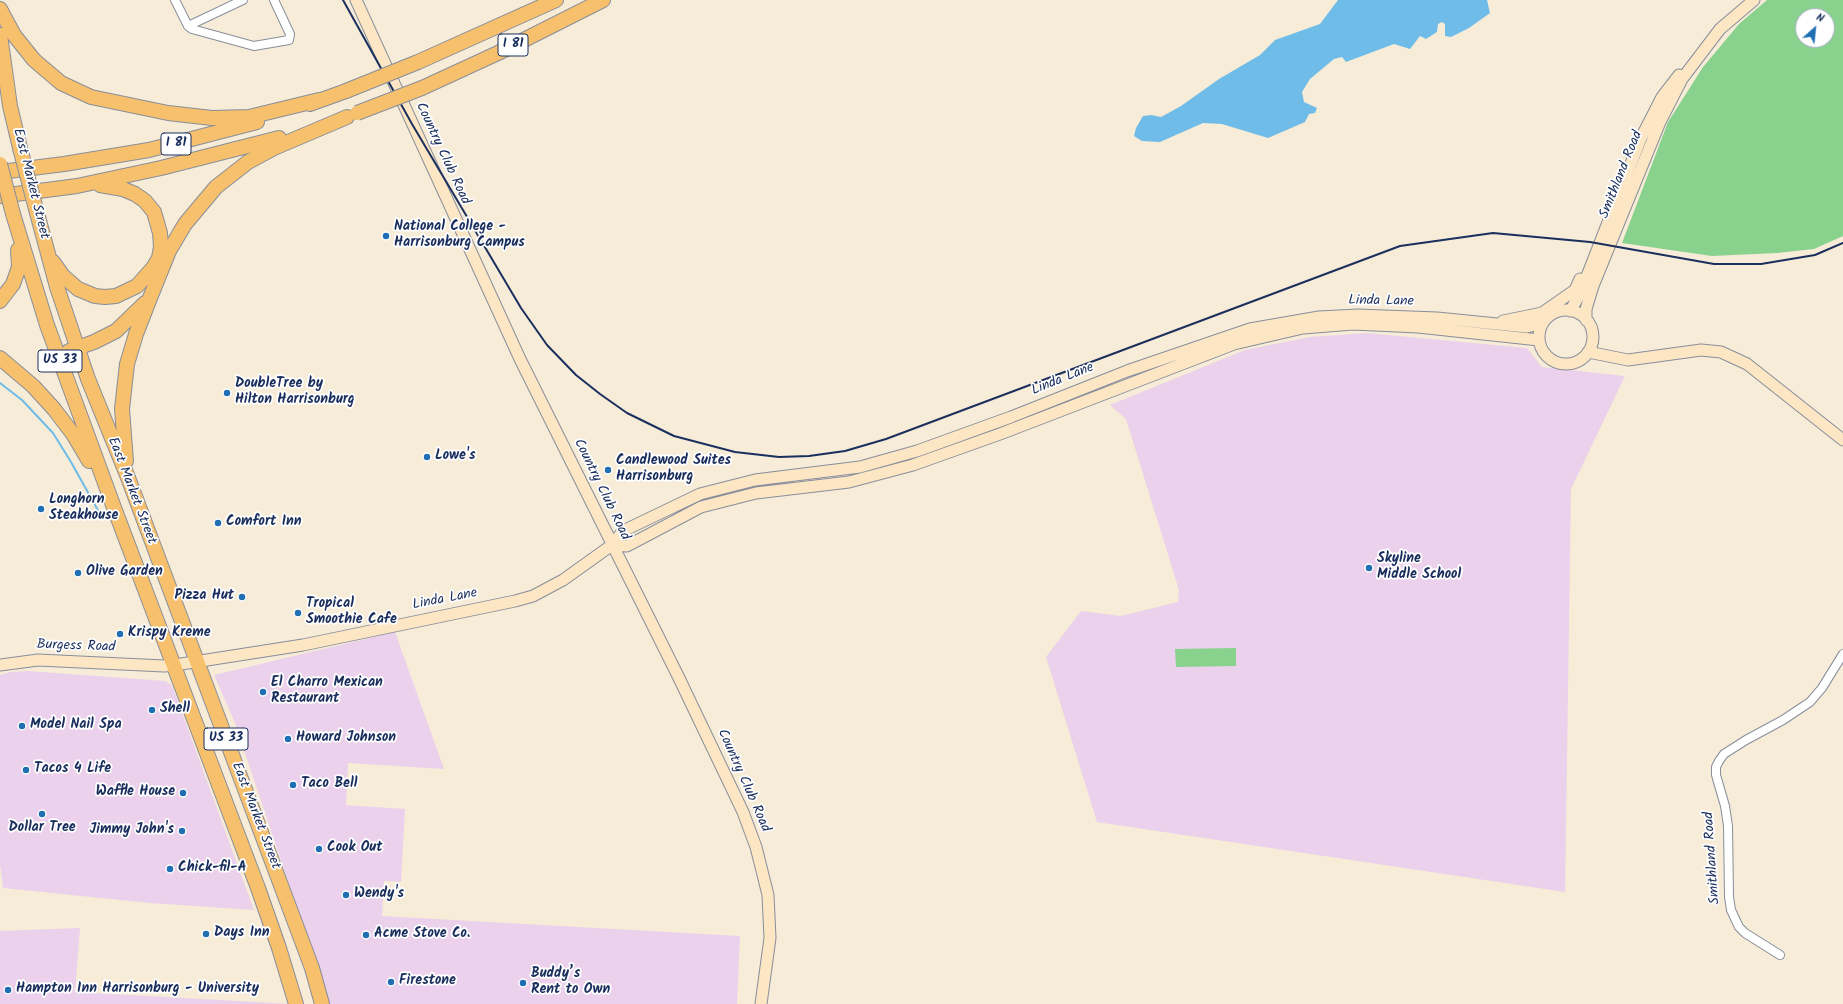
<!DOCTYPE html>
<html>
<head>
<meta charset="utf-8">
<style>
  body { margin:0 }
  #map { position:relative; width:1843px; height:1004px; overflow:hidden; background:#f6ecd8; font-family:Kalam,sans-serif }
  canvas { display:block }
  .north { position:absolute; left:1795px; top:8px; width:40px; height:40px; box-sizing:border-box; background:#fff; border:1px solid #a4acbf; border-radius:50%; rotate:27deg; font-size:11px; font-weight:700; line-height:16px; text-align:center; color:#1b2f5e }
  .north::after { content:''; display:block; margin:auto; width:14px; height:18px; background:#1f6fb2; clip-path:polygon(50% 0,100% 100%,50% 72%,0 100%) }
</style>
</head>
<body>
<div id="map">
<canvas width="1843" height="1004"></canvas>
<div class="north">N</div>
</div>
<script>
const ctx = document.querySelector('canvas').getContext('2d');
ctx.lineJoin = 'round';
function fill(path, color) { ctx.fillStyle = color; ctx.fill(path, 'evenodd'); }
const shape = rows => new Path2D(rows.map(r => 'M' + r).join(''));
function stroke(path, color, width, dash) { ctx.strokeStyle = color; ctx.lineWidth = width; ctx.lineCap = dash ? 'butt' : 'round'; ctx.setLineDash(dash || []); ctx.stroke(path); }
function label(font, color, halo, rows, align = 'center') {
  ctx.font = font + ' Kalam,sans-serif'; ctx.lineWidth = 3.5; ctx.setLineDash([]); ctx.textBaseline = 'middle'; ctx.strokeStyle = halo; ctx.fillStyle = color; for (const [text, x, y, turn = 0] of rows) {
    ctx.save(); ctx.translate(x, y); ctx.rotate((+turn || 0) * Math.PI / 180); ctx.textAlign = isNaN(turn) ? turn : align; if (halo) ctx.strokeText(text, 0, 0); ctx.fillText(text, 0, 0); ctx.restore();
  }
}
const built = shape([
  [1367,333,1527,348,1542,367,1625,376,1571,489,1565,892,1097,822,1046,657,1081,611,1121,616,1178,602,1179,590,1126,419,1110,405,1245,350,1310,337],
  [395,632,444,769,348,763,346,805,405,809,401,882,384,881,382,916,740,936,737,1004,329,1004,235,723,214,675],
  [28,671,165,681,170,684,173,688,254,910,150,903,3,888,0,864,0,675,10,672],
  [80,928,75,992,291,1004,0,1004,0,931]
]);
const green = shape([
  [1767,0,1843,0,1843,236,1814,249,1777,253,1712,256,1622,243,1668,122,1703,67,1739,24],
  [1803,16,1827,16,1827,40,1803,40],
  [1236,648,1236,666,1176,667,1175,649]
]);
const water = shape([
  [1338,0,1487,0,1490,13,1469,28,1451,37,1445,36,1445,24,1442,22,1438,24,1437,32,1426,39,1420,36,1410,49,1394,44,1346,62,1342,57,1334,59,1310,79,1302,92,1304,102,1317,108,1315,113,1309,114,1305,122,1268,138,1222,124,1203,123,1160,142,1142,141,1134,136,1136,128,1143,116,1151,115,1161,117,1181,106,1219,79,1260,55,1275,40,1320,24]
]);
const stream = shape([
  [0,383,22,400,53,433,71,462,100,514]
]);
const street = shape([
  [175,0,188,26,243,0],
  [188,26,192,29,254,46,289,40,290,34,274,0],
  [1780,955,1745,933,1739,927,1731,910,1729,897,1728,826,1725,806,1716,775,1716,767,1719,761,1724,754,1746,740,1783,720,1810,702,1822,688,1843,654]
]);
const secondary = shape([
  [356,0,520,359,679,678,743,812,756,847,768,895,770,938,761,1004],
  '1539 337a27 27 0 1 1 54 0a27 27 0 1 1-54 0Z',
  [1570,311,1579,296,1589,271,1641,138,1662,97,1679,75],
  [1586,320,1586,309,1593,286,1660,122,1682,79,1720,29,1754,0],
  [1503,321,1542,313,1575,290,1580,279],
  [1588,352,1628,360,1701,350,1721,352,1747,364,1843,440],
  [612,545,627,546,701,507,756,493,849,482,913,465,1000,434,1234,344,1303,328,1353,324,1418,327,1539,340],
  [0,665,38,660,164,666,175,665,303,645,515,601,533,596,563,580,612,545,623,531,700,494,755,480,860,467,917,451,1011,417,1127,371,1250,329,1319,317,1358,315,1437,318,1527,327,1543,323]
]);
const highway = shape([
  [0,9,14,35,34,60,61,83,91,97,168,113,212,118,249,117,319,100],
  [0,35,10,106,20,148],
  [418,62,556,0],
  [422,88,498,53,603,0],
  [310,104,346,91],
  [0,172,64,164,149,150,257,122],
  [0,196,77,186,161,168,279,138],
  [37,213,57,287,88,379,127,475,312,968,322,1004],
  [13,214,47,325,113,505,258,888,279,948,296,1004],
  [53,262,63,276,78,289,95,296,105,297,116,296,137,286,153,268,159,258,161,247,160,233,154,212,145,201,135,194,123,189,100,185],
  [0,301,13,284,19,267,18,250],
  [69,351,94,342,116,331,145,303],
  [0,358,33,386,54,409,73,434,89,461],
  [126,461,122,409,127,364,136,334,150,298,169,251,185,224,216,187,248,162,274,148,347,117]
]);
const rail = shape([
  [343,0,412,124,521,308,547,345,576,375,600,394,627,413,674,436,735,452,779,457,809,456,845,451,886,439,1400,246,1493,233,1590,242,1714,264,1761,264,1815,255,1843,243]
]);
const highwayBridge = shape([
  [346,91,418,62],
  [357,113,422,88],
  [20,148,37,213],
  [0,164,13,214]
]);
const markers = [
  [386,236,4,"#1f6fb2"],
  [227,393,4,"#1f6fb2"],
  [427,457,4,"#1f6fb2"],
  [608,470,4,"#1f6fb2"],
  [41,509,4,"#1f6fb2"],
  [218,523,4,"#1f6fb2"],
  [1369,568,4,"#1f6fb2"],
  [78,573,4,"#1f6fb2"],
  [242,597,4,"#1f6fb2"],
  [298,613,4,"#1f6fb2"],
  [120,634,4,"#1f6fb2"],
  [263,692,4,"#1f6fb2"],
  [152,710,4,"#1f6fb2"],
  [22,726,4,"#1f6fb2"],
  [288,739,4,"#1f6fb2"],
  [26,770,4,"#1f6fb2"],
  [293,785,4,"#1f6fb2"],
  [183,793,4,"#1f6fb2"],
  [42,814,4,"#1f6fb2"],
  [182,831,4,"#1f6fb2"],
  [319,849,4,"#1f6fb2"],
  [170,869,4,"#1f6fb2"],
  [346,895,4,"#1f6fb2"],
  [206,934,4,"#1f6fb2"],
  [366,935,4,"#1f6fb2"],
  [391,982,4,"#1f6fb2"],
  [523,983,4,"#1f6fb2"],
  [8,990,4,"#1f6fb2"]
];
const shields = [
  [513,45,30],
  [176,144,30],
  [60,361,44],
  [226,739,44]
];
const shieldNames = [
  ["I 81",513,45],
  ["I 81",176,144],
  ["US 33",60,361],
  ["US 33",226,739]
];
const streetNames = [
  ["Country Club Road",442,154,65],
  ["Smithland Road",1622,175,-68],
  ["East Market Street",30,184,76],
  ["Linda Lane",1381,302,1],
  ["Linda Lane",1063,380,-22],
  ["Country Club Road",601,490,64],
  ["East Market Street",131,491,69],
  ["Linda Lane",445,600,-11],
  ["Burgess Road",76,647,2],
  ["Country Club Road",743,781,66],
  ["East Market Street",255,816,69],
  ["Smithland Road",1713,858,-94]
];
const poiNames = [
  ["National College -",394,228],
  ["Harrisonburg Campus",394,244],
  ["DoubleTree by",235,385],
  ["Hilton Harrisonburg",235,401],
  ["Lowe's",435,457],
  ["Candlewood Suites",616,462],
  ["Harrisonburg",616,478],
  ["Longhorn",49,501],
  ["Steakhouse",49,517],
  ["Comfort Inn",226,523],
  ["Skyline",1377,560],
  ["Middle School",1377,576],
  ["Olive Garden",86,573],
  ["Pizza Hut",234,597,"right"],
  ["Tropical",306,605],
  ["Smoothie Cafe",306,621],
  ["Krispy Kreme",128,634],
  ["El Charro Mexican",271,684],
  ["Restaurant",271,700],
  ["Shell",160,710],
  ["Model Nail Spa",30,726],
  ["Howard Johnson",296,739],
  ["Tacos 4 Life",34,770],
  ["Taco Bell",301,785],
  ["Waffle House",175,793,"right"],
  ["Dollar Tree",42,829,"center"],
  ["Jimmy John's",174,831,"right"],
  ["Cook Out",327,849],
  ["Chick-fil-A",178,869],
  ["Wendy's",354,895],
  ["Days Inn",214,934],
  ["Acme Stove Co.",374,935],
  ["Buddy’s",531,975],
  ["Rent to Own",531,991],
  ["Firestone",399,982],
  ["Hampton Inn Harrisonburg - University",16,990]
];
fill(built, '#ebd1eb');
fill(green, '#89d28e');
fill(water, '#6fbce9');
stroke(stream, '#6fbce9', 2);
stroke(street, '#888e9b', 10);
stroke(secondary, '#888e9b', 13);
stroke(highway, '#888e9b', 16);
stroke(street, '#fff', 8);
stroke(secondary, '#fce6c4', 11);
stroke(highway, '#f7c06c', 14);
stroke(rail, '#1b2f5e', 2);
stroke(highwayBridge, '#888e9b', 16, []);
stroke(highwayBridge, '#f7c06c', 14);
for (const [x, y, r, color] of markers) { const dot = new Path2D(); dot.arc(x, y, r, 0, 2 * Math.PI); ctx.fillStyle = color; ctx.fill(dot); stroke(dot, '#fff', 1.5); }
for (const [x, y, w] of shields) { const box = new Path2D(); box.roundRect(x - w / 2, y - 11, w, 22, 3); ctx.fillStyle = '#fff'; ctx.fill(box); stroke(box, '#1b2f5e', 1); }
label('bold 13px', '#1b2f5e', null, shieldNames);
label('14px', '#1b2f5e', '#fff', streetNames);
label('bold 14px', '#1b2f5e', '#fff', poiNames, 'left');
</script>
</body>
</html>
